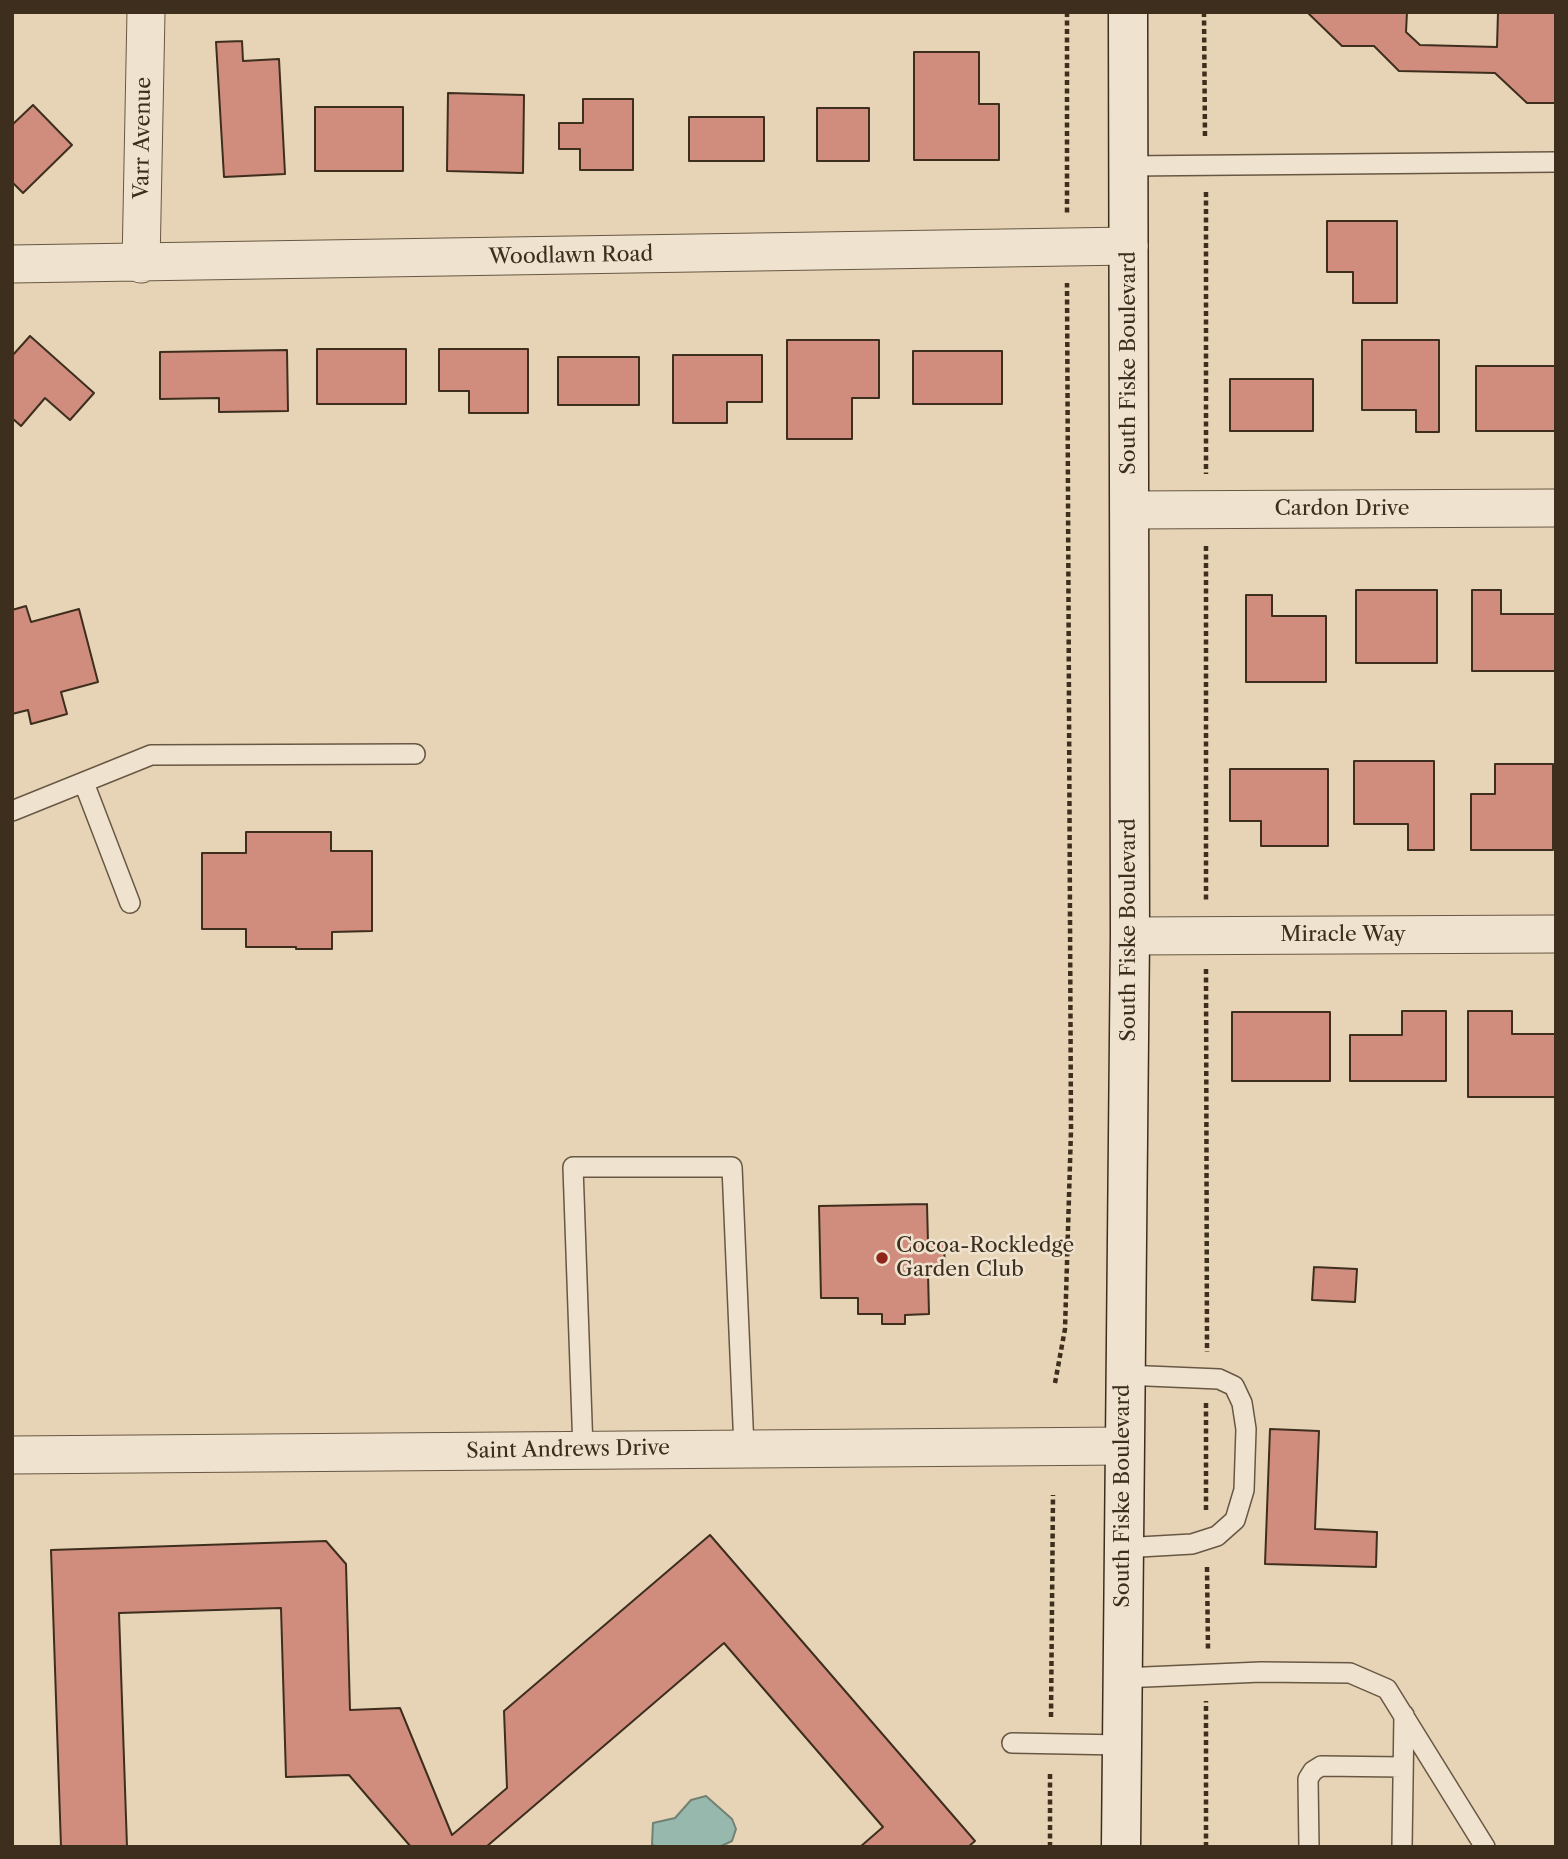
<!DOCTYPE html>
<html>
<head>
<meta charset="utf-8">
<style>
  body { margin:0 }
  #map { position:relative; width:1568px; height:1859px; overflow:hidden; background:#e7d4b6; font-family:"Libre Caslon Text",serif }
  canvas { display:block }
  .frame { position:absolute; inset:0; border:14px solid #3d2e1d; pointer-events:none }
</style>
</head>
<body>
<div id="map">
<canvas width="1568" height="1859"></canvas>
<div class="frame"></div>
</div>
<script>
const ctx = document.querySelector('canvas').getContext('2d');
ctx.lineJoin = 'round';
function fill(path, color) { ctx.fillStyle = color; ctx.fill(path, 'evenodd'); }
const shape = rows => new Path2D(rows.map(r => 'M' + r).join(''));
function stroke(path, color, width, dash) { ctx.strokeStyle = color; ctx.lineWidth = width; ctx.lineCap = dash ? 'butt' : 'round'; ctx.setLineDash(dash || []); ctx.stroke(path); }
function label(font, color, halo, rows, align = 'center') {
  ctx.font = font + ' "Libre Caslon Text",serif'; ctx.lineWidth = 5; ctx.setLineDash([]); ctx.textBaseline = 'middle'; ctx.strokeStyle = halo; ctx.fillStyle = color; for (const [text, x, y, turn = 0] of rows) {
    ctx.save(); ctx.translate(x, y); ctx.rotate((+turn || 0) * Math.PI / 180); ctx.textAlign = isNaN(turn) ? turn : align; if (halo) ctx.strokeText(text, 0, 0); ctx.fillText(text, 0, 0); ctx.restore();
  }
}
const water = shape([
  [706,1796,732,1819,736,1829,732,1841,719,1847,655,1847,652,1844,653,1823,675,1818,691,1800,706,1796]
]);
const building = shape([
  [1307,12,1407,12,1406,32,1420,45,1497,47,1498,12,1556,12,1556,103,1527,103,1495,73,1399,71,1374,46,1342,46,1307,12],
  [242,41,243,61,279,59,285,174,224,177,216,42,242,41],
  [914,52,979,52,979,104,999,104,999,160,914,160,914,52],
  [448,93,524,95,523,173,447,171,448,93],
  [583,99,633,99,633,170,580,170,580,149,559,149,559,123,583,123,583,99],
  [33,105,72,145,23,193,12,182,12,125,33,105],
  [315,107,403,107,403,171,315,171,315,107],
  [817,108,869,108,869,161,817,161,817,108],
  [689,117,764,117,764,161,689,161,689,117],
  [1327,221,1397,221,1397,303,1353,303,1353,272,1327,272,1327,221],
  [30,336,94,393,70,420,45,398,21,426,12,418,12,356,30,336],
  [787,340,879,340,879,398,852,398,852,439,787,439,787,340],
  [1362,340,1439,340,1439,432,1416,432,1416,410,1362,410,1362,340],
  [317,349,406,349,406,404,317,404,317,349],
  [439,349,528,349,528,413,469,413,469,391,439,391,439,349],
  [287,350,288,411,219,412,219,398,160,399,160,352,287,350],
  [913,351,1002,351,1002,404,913,404,913,351],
  [673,355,762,355,762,402,727,402,727,423,673,423,673,355],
  [558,357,639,357,639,405,558,405,558,357],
  [1476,366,1556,366,1556,431,1476,431,1476,366],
  [1230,379,1313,379,1313,431,1230,431,1230,379],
  [1356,590,1437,590,1437,663,1356,663,1356,590],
  [1472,590,1501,590,1501,614,1556,614,1556,671,1472,671,1472,590],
  [1246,595,1272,595,1272,616,1326,616,1326,682,1246,682,1246,595],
  [26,606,31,622,79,609,98,682,61,692,67,714,31,724,28,710,12,714,12,610,26,606],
  [1354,761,1434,761,1434,850,1408,850,1408,824,1354,824,1354,761],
  [1495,764,1553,764,1553,850,1471,850,1471,794,1495,794,1495,764],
  [1230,769,1328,769,1328,846,1261,846,1261,821,1230,821,1230,769],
  [246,832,331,832,331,851,372,851,372,931,332,932,332,949,296,949,296,947,246,947,246,929,202,929,202,853,246,853,246,832],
  [1402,1011,1446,1011,1446,1081,1350,1081,1350,1035,1402,1035,1402,1011],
  [1468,1011,1512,1011,1512,1034,1556,1034,1556,1097,1468,1097,1468,1011],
  [1232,1012,1330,1012,1330,1081,1232,1081,1232,1012],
  [927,1204,928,1243,944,1242,945,1273,928,1273,929,1314,905,1315,905,1324,882,1324,882,1314,858,1314,858,1298,821,1298,819,1206,927,1204],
  [1314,1267,1357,1269,1355,1302,1312,1300,1314,1267],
  [1270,1429,1319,1431,1315,1529,1377,1532,1376,1567,1265,1564,1270,1429],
  [710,1535,975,1841,968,1847,860,1847,883,1827,724,1643,486,1847,411,1847,349,1775,286,1777,281,1608,119,1613,127,1847,61,1847,51,1550,326,1541,346,1564,350,1710,400,1708,452,1835,507,1788,504,1711,710,1535]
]);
const path = shape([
  [1067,12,1067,213],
  [1204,12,1205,138],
  [1206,192,1206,474],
  [1206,546,1206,901],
  [1206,969,1207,1352],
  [1055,1383,1065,1329,1071,1130,1067,283],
  [1206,1510,1206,1403],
  [1207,1567,1208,1650],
  [1051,1717,1053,1495],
  [1050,1847,1050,1771],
  [1206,1847,1206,1701]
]);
const lane = shape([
  [1128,166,1556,162],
  [84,783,130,903],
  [12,811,151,755,415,754],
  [583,1450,573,1167,732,1167,744,1448],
  [1122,1548,1192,1544,1217,1536,1235,1520,1244,1490,1246,1429,1242,1403,1234,1386,1219,1379,1124,1375],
  [1122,1678,1261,1672,1350,1673,1387,1689,1485,1847],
  [1012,1743,1122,1745],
  [1309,1847,1308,1779,1313,1771,1321,1766,1403,1767],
  [1402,1847,1404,1715]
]);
const street = shape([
  [12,264,1129,246],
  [141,264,146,12],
  [1129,510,1556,508],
  [1130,936,1556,934],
  [12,1455,1123,1446]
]);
const secondary = shape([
  [1121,1847,1130,936,1128,12]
]);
const markers = [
  [882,1258,7,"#8f2418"]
];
const streetNames = [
  ["Varr Avenue",143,138,-89],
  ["Woodlawn Road",571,256,-1],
  ["South Fiske Boulevard",1129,363,-90],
  ["Cardon Drive",1342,509],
  ["South Fiske Boulevard",1129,930,-90],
  ["Miracle Way",1343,935],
  ["Saint Andrews Drive",568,1450,-1],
  ["South Fiske Boulevard",1123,1496,-90]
];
const poiNames = [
  ["Cocoa-Rockledge",896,1246],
  ["Garden Club",896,1270]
];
fill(water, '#97b8ac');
stroke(water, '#738173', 2);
fill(building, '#d08d7e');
stroke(building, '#3d2e1d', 2);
stroke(lane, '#685843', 22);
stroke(street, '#685843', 39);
stroke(secondary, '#3d2e1d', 41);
stroke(path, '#3d2e1d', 4.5, [5, 3.5]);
stroke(lane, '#efe3d0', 19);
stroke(street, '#efe3d0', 37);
stroke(secondary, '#efe3d0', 38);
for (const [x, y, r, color] of markers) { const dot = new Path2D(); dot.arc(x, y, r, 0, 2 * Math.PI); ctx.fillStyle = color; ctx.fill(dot); stroke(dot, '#efe3d0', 2.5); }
label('21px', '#3d2e1d', '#efe3d0', streetNames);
label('21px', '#3d2e1d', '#efe3d0', poiNames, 'left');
</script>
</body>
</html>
